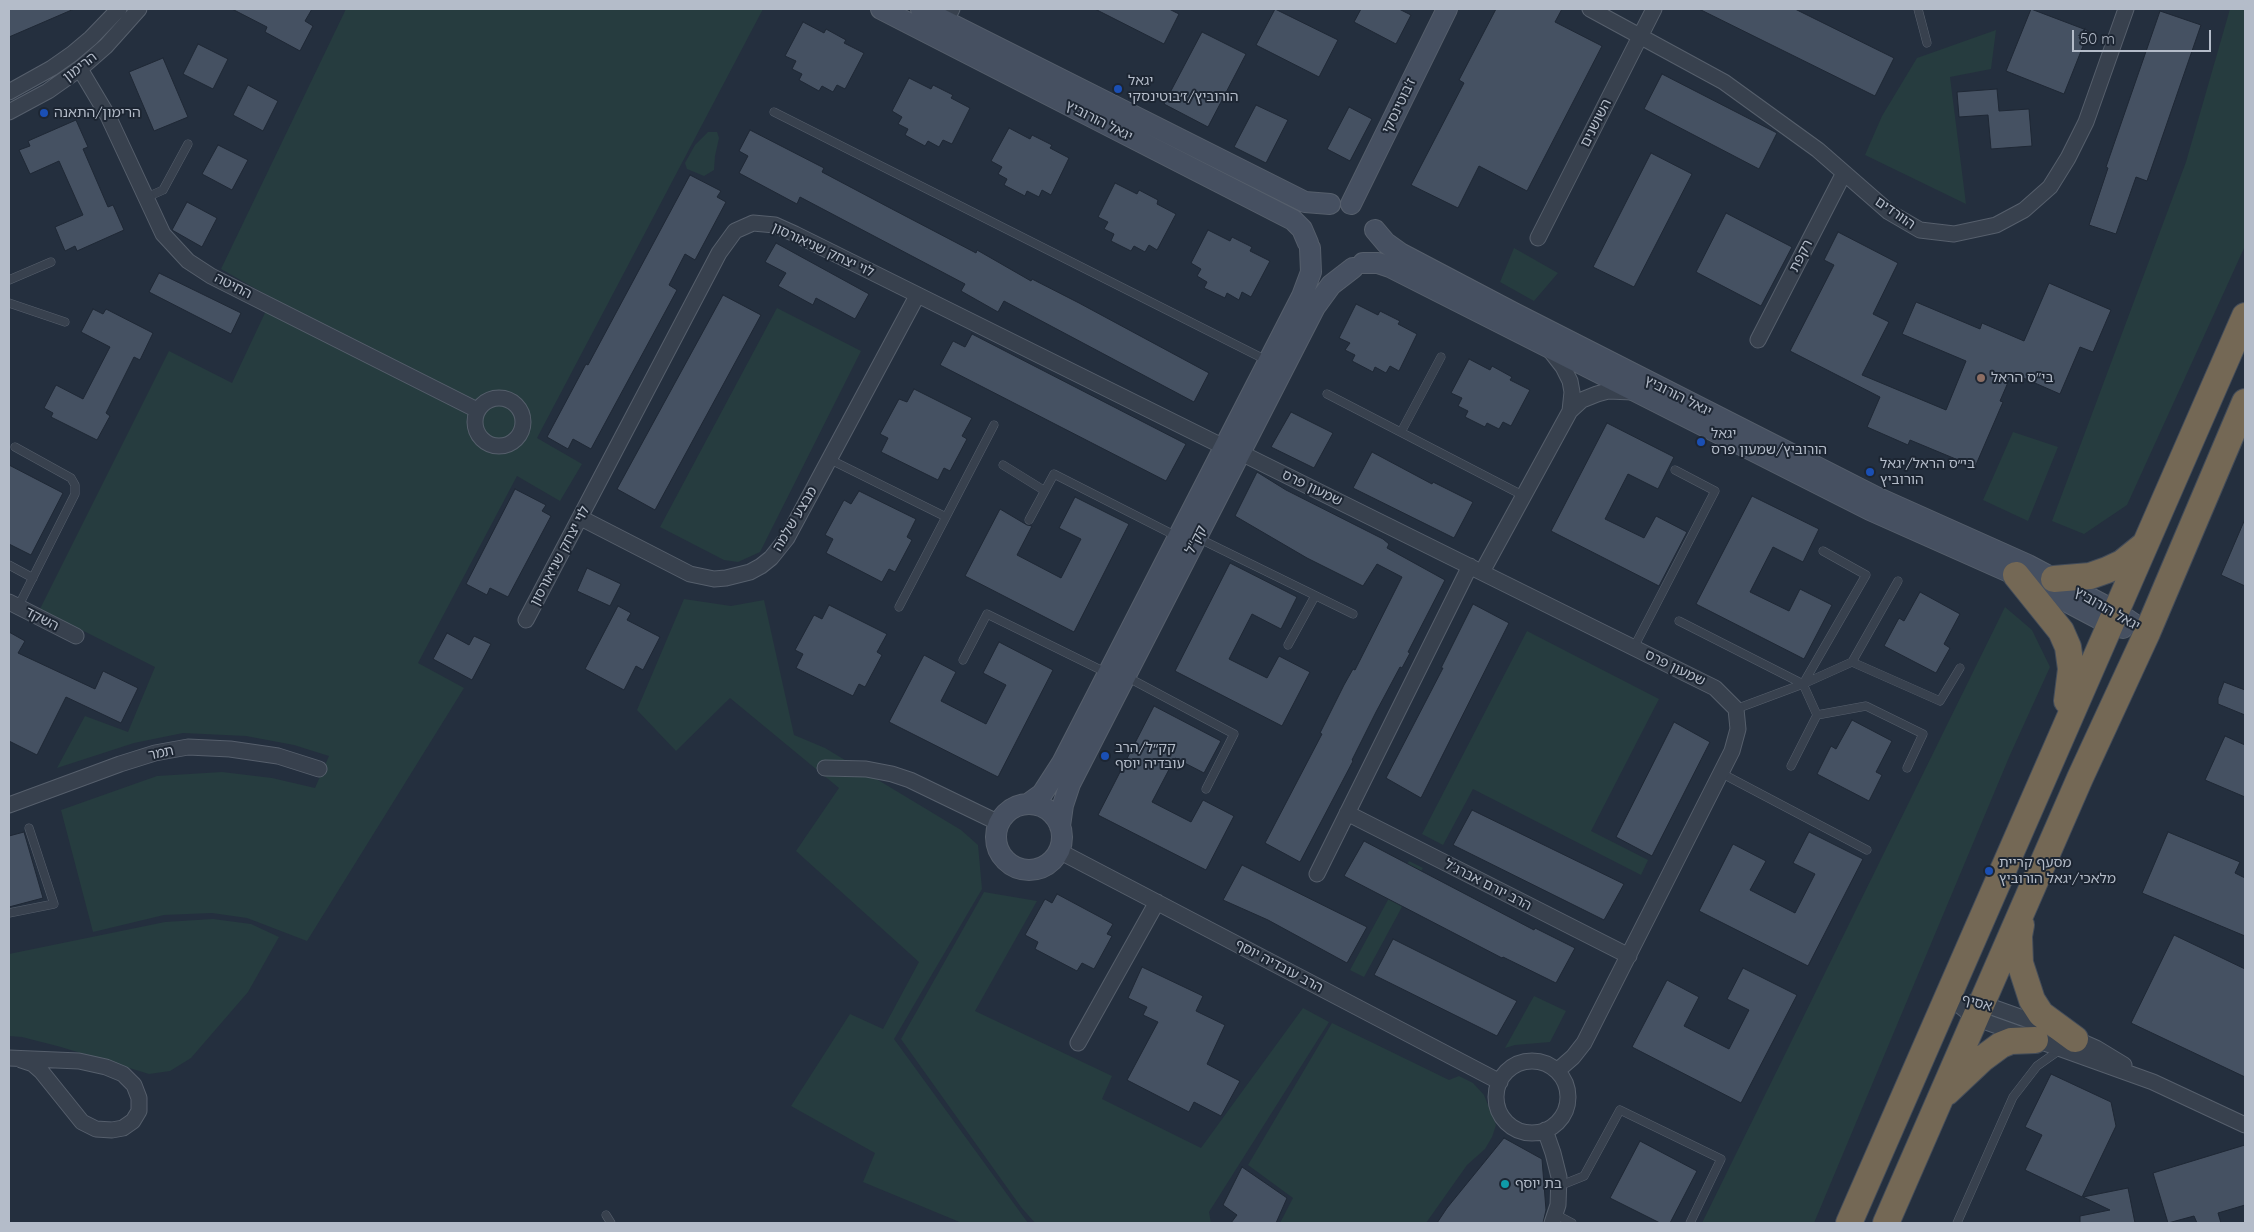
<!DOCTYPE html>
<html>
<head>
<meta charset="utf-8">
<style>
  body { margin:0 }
  #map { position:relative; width:2254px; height:1232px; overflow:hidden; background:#242f3e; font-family:Quicksand,sans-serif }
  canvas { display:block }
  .frame { position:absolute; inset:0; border:10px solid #b4bcc9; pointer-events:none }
  .scale { position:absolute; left:2072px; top:30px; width:139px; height:22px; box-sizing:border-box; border:2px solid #b4bcc9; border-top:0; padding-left:6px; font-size:15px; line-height:18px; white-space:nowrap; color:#b4bcc9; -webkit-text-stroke:4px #1d2633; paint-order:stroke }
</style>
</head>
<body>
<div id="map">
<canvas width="2254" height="1232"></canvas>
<div class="frame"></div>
<div class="scale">50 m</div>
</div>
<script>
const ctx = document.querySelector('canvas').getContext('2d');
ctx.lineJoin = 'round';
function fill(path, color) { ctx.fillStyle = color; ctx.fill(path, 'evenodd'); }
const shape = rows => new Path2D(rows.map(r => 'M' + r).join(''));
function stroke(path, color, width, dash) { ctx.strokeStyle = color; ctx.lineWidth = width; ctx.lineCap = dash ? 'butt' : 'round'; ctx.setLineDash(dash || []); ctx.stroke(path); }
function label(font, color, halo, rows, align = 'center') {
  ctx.font = font + ' Quicksand,"Noto Sans Hebrew",sans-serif'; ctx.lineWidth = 4; ctx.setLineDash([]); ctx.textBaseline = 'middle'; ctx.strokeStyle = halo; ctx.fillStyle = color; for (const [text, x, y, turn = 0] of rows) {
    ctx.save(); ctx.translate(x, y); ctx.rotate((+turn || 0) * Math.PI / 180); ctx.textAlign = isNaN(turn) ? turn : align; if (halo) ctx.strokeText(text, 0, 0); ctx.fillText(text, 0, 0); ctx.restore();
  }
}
const green = shape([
  [346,9,763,9,537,438,582,464,560,501,517,476,418,663,464,688,307,941,247,918,212,913,164,915,93,932,61,810,157,776,222,772,272,778,315,788,329,756,294,745,246,736,183,733,134,743,57,768,85,716,128,732,155,667,40,609,169,351,232,383,272,298,221,269],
  [2230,9,2245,9,2245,246,2127,505,2084,534,2052,521,2186,162],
  [1996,30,1991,69,1950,77,1966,204,1865,155,1882,116,1917,58],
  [708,132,717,132,719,138,715,156,714,170,704,176,687,169,685,163,695,145],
  [1514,248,1558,273,1534,301,1500,282],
  [777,308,861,351,760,552,738,562,724,560,660,527],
  [2013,432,2058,447,2028,521,1983,500],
  [684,599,731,606,764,600,794,735,825,748,961,830,978,845,982,889,894,1039,1028,1223,962,1223,863,1182,875,1153,791,1106,850,1014,883,1029,919,962,796,851,839,788,730,698,676,751,637,710],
  [2005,607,2032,630,2050,667,2010,755,1814,1223,1702,1223],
  [1527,631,1659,699,1591,831,1648,860,1641,875,1473,789,1443,845,1422,834],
  [1409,861,1423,868,1364,977,1350,970],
  [984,892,1037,901,975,1011,1112,1076,1102,1099,1201,1148,1303,1008,1329,1022,1209,1212,1211,1223,1035,1223,1021,1207,901,1039],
  [213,919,251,924,279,937,248,992,191,1058,170,1071,149,1074,61,1047,22,1037,9,1036,9,954,165,922],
  [1534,996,1566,1011,1550,1042,1515,1045,1505,1048],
  [1332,1023,1449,1080,1459,1076,1473,1083,1484,1095,1496,1125,1492,1137,1485,1149,1467,1165,1426,1223,1280,1223,1293,1198,1248,1165]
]);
const building = shape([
  [9,9,74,9,9,37,9,9],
  [232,9,312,9,305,21,313,26,300,51,265,32,267,27,232,9],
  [1095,9,1169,9,1179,14,1164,44,1095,9],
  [1275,9,1338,40,1319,77,1256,45,1275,9],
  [1361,9,1399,9,1411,15,1396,44,1354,22,1361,9],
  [1496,9,1562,9,1555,22,1602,46,1527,191,1479,166,1458,208,1411,185,1464,83,1459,80,1496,9],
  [1699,9,1795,9,1894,58,1875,96,1699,9],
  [2031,9,2089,31,2064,94,2006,71,2031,9],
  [2160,11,2201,25,2147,181,2136,177,2116,234,2089,225,2108,168,2106,167,2160,11],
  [803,22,824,33,826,29,846,40,844,43,864,53,845,89,837,85,833,92,822,86,819,91,799,80,802,74,792,69,796,61,785,56,803,22],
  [1202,32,1246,54,1208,127,1164,104,1202,32],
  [198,44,228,59,213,89,183,74,198,44],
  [163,58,188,117,154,131,129,72,163,58],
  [1662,74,1777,133,1759,169,1644,109,1662,74],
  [909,78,931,89,933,85,953,95,951,98,970,108,952,144,943,140,939,147,928,141,925,146,905,135,908,129,898,124,902,117,892,111,909,78],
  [248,85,278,101,263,131,233,115,248,85],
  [1997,89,1999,111,2029,109,2032,146,1991,149,1988,115,1959,117,1957,92,1997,89],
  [1256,105,1288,120,1266,163,1234,147,1256,105],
  [1349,107,1372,119,1350,161,1327,149,1349,107],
  [76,120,88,147,83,149,108,207,113,205,124,230,77,251,75,246,65,251,55,227,83,215,59,161,30,174,19,150,30,146,28,141,76,120],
  [1009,128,1030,139,1032,135,1052,145,1050,148,1069,158,1051,195,1042,190,1039,197,1027,191,1025,196,1004,185,1007,179,998,174,1002,167,991,161,1009,128],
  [750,130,824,168,822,172,890,208,976,253,977,250,1031,281,1032,279,1079,303,1209,373,1194,402,1004,301,998,312,961,291,965,284,800,197,797,204,739,173,748,156,739,151,750,130],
  [218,145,248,160,232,190,202,174,218,145],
  [1651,153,1692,174,1634,287,1593,267,1651,153],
  [690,175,721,191,717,197,726,202,695,260,685,254,669,285,677,290,591,449,573,439,568,449,547,437,586,364,588,365,690,175],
  [1115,183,1137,194,1139,190,1158,200,1157,204,1176,214,1157,250,1149,245,1145,252,1134,246,1131,251,1111,241,1114,234,1104,229,1108,222,1098,217,1115,183],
  [187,202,217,218,202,247,172,230,187,202],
  [1726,213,1792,247,1761,306,1696,272,1726,213],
  [1208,230,1230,241,1232,237,1252,247,1250,251,1270,261,1251,297,1242,292,1239,300,1227,293,1225,298,1204,288,1207,282,1197,276,1201,269,1191,263,1208,230],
  [1838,232,1898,263,1873,314,1889,322,1862,375,1946,410,1966,361,1902,334,1916,302,1980,329,1982,323,2024,341,2049,283,2111,310,2093,352,2080,347,2060,394,2012,373,2000,401,2003,402,1975,467,1910,440,1908,445,1867,427,1880,397,1790,351,1834,265,1824,260,1838,232],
  [776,243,869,294,855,319,816,298,813,305,778,286,786,273,765,262,776,243],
  [159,273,241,313,231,334,149,292,159,273],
  [723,295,761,315,655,510,617,489,723,295],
  [1356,304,1378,315,1380,311,1400,321,1398,324,1417,334,1399,371,1390,366,1386,373,1375,367,1373,372,1352,361,1355,355,1345,350,1350,343,1339,338,1356,304],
  [93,309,103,314,106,309,153,333,140,360,134,357,106,413,110,416,97,440,51,417,53,413,44,408,56,385,83,399,110,347,81,332,93,309],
  [972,334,1186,444,1166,481,940,365,953,341,965,347,972,334],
  [1469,359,1490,370,1492,366,1512,377,1510,380,1530,390,1511,426,1503,422,1499,429,1487,423,1485,427,1465,417,1468,411,1458,406,1462,398,1451,393,1469,359],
  [914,389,972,418,962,436,967,439,950,471,944,468,938,480,881,452,888,438,880,434,899,399,907,402,914,389],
  [1291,412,1333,433,1314,468,1271,447,1291,412],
  [1607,423,1674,457,1658,489,1628,474,1605,519,1644,538,1656,516,1687,532,1659,586,1551,531,1607,423],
  [1372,452,1432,484,1433,482,1473,502,1454,538,1353,488,1372,452],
  [9,465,63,493,31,555,9,544,9,465],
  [1257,472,1286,490,1383,539,1389,544,1387,548,1445,580,1408,652,1410,653,1402,668,1400,667,1376,712,1352,760,1353,761,1300,862,1265,843,1322,734,1320,733,1344,685,1353,669,1355,670,1402,577,1377,564,1363,586,1307,558,1235,516,1257,472],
  [515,489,546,505,542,511,551,516,508,597,490,588,487,595,466,584,515,489],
  [859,491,916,519,907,537,912,540,895,572,889,569,882,582,826,553,833,539,825,535,844,500,851,504,859,491],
  [1752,496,1819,529,1803,562,1773,547,1750,592,1789,611,1800,589,1832,605,1804,659,1696,604,1752,496],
  [1075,497,1129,524,1074,632,965,576,1000,509,1027,525,1032,526,1017,555,1061,578,1081,539,1059,528,1075,497],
  [2245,519,2245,586,2221,575,2245,519],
  [1230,563,1297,597,1281,629,1252,614,1229,659,1267,678,1279,656,1310,672,1282,726,1175,671,1230,563],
  [587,568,621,584,610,606,577,591,587,568],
  [1920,592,1960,614,1944,644,1950,648,1936,673,1884,646,1899,618,1904,621,1920,592],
  [1473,604,1509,623,1421,798,1386,778,1443,668,1441,668,1473,604],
  [829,605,887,634,877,652,882,655,865,687,859,684,853,696,796,668,803,654,795,650,814,615,822,619,829,605],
  [618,606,631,613,627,620,660,637,643,670,636,666,624,690,585,669,618,606],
  [9,632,25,641,18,653,95,689,103,671,138,688,121,723,66,697,37,755,9,741,9,632],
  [447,633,469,645,474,636,491,644,472,680,433,659,447,633],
  [999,642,1053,670,998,777,889,722,924,655,956,672,941,701,986,724,1006,685,983,673,999,642],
  [2224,682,2245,690,2245,715,2218,704,2218,698,2224,682],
  [1154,706,1221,741,1204,773,1175,758,1152,802,1191,822,1203,800,1234,816,1206,870,1098,815,1154,706],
  [1852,720,1892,741,1876,772,1882,775,1869,801,1817,774,1831,746,1836,749,1852,720],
  [1674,722,1710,742,1652,856,1616,837,1674,722],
  [2225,736,2245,745,2245,797,2205,780,2225,736],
  [1472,810,1624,884,1604,920,1453,845,1472,810],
  [24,832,43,898,9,907,9,836,24,832],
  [1809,832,1863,859,1808,966,1699,911,1733,844,1766,861,1750,890,1795,913,1815,874,1793,863,1809,832],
  [2168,832,2240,862,2235,873,2245,878,2245,936,2142,893,2168,832],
  [1364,841,1534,930,1535,928,1575,948,1556,983,1503,957,1502,958,1344,876,1364,841],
  [1242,865,1367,927,1347,963,1268,920,1223,900,1242,865],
  [1057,894,1113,924,1107,934,1112,936,1094,969,1082,963,1077,971,1035,949,1038,942,1025,935,1045,899,1052,903,1057,894],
  [2174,935,2245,969,2245,1077,2131,1023,2174,935],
  [1393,939,1517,1001,1497,1036,1374,975,1393,939],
  [1142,967,1203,996,1196,1011,1225,1025,1207,1064,1240,1081,1221,1116,1194,1102,1189,1112,1127,1080,1158,1022,1143,1015,1147,1007,1128,998,1142,967],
  [1743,968,1797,995,1741,1103,1632,1047,1667,980,1699,997,1684,1026,1729,1049,1749,1010,1727,999,1743,968],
  [2051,1074,2111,1102,2116,1126,2082,1197,2025,1170,2042,1135,2025,1127,2051,1074],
  [1504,1138,1542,1159,1546,1210,1543,1223,1437,1223,1447,1208,1504,1138],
  [1640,1141,1697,1171,1670,1223,1660,1223,1610,1198,1640,1141],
  [2245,1145,2245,1205,2218,1213,2221,1223,2197,1223,2194,1216,2168,1223,2153,1173,2245,1145],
  [1242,1167,1287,1198,1276,1223,1231,1223,1237,1215,1223,1205,1242,1167],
  [2128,1188,2135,1223,2080,1223,2080,1216,2110,1210,2083,1197,2128,1188]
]);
const lane = shape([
  [1918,9,1927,43],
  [774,112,1268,361],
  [145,198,163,190,188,144],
  [9,280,51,262],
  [9,303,65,322],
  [1327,394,1524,496],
  [1401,432,1441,357],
  [15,447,71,478,75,485,75,494,18,607],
  [829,459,946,517],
  [1003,465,1045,491],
  [1029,520,1054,474,1178,537],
  [1198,538,1353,614],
  [9,565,33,578],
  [899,607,994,425],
  [1679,621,1803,684,1817,715,1791,766],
  [1288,645,1315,596],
  [1634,647,1715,491,1675,470],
  [963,660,987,614,1107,673],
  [1852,662,1940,701,1960,668],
  [1127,677,1234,734,1206,789],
  [1803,684,1866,575,1823,551],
  [1736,709,1803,684,1852,662,1898,581],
  [1817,715,1866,706,1923,734,1907,768],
  [1721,773,1867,850],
  [9,913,54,904,29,828],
  [1559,1186,1584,1176,1620,1110,1721,1159,1690,1223],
  [606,1215,611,1223],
  [1557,1215,1572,1223],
  [1957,1223,2013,1097,2037,1066,2061,1049]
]);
const street = shape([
  [1590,9,1724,82,1818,150,1889,212,1920,230,1954,234,1996,225,2024,210,2050,187,2068,158,2086,122,2126,9],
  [945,21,952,9],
  [80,69,108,116,163,234,188,261,211,276,477,410],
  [9,92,52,68,72,54,91,38,119,9],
  [9,112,48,91,82,67,106,46,139,9],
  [1538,238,1654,9],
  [1758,340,1844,173],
  '475 422a24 24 0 1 1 48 0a24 24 0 1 1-48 0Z',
  [1570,411,1582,400,1597,394,1608,391,1633,392],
  [1241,453,1715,688,1736,709,1738,729,1732,751,1584,1043,1573,1057,1557,1071],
  [581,518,690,574,714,579,726,578,750,572,761,566,771,558,787,538,917,296],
  [1482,572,1570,411,1572,392,1570,381,1563,367,1549,349],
  [9,602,76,636],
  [526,620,719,253,735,231,753,223,775,225,795,234,1224,447],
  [825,768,866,769,892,774,910,780,999,823],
  [9,805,120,764,155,753,188,747,230,749,278,756,319,769],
  [1347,813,1629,956],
  [1059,851,1500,1082],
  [1317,874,1470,566],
  [1948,996,1975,1018,2153,1082,2245,1125],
  [1975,1001,2048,1027],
  [2069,1036,2096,1048,2124,1065],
  [1078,1043,1157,902],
  [9,1058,79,1061,106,1067,123,1074,134,1085,139,1098,139,1111,133,1121,123,1128,112,1130,96,1129,82,1122,41,1071,33,1064,21,1060],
  '1496 1097a36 36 0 1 1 72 0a36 36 0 1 1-72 0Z',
  [1545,1130,1553,1153,1559,1177,1558,1205,1552,1223]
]);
const secondary = shape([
  [881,9,1293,220,1302,229,1308,243],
  [921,9,1305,202,1330,204],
  [1351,204,1447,9],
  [1375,230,1386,243,1400,253,1514,313,1876,497,2028,565,2115,611,2147,633],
  [1363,263,1378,263,1390,267,1870,510,2016,575,2109,624,2123,628],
  '996 837a33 33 0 1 1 66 0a33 33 0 1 1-66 0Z',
  [1028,804,1042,794,1062,763,1302,296,1311,272,1310,248],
  [1060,826,1063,805,1070,784,1315,307,1331,285,1353,268]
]);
const highway = shape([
  [2016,575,2061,631,2068,647,2071,669,2067,701],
  [2054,579,2090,576,2107,570,2122,563,2143,546],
  [2021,925,2019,936,2020,963,2032,1000,2041,1014,2075,1039],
  [1947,1092,1982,1059,2001,1045,2011,1041,2035,1040],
  [1849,1223,2245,316],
  [1886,1223,2080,778,2147,633,2245,402]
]);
const markers = [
  [1118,89,5,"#1a4fb4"],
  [44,113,5,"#1a4fb4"],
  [1981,378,5,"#8d6e63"],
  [1701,442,5,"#1a4fb4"],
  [1870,472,5,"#1a4fb4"],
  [1105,756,5,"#1a4fb4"],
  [1989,871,5,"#1a4fb4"],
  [1505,1184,5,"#0f9aa8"]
];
const streetNames = [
  ["הרימון",80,67,-38],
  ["ז'בוטינסקי",1399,106,-64],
  ["יגאל הורוביץ",1099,121,27],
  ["השושנים",1596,123,-63],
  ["הוורדים",1895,213,35],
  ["לוי יצחק שניאורסון",823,250,25],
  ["רקפת",1801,256,-63],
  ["החיטה",233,286,27],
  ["יגאל הורוביץ",1678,396,27],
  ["שמעון פרס",1312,488,26],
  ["מבצע שלמה",795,519,-59],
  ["קק\"ל",1196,540,-63],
  ["לוי יצחק שניאורסון",560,556,-62],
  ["יגאל הורוביץ",2107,609,30],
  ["השקד",42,619,27],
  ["שמעון פרס",1675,668,26],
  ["תמר",161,753,-12],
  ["הרב יורם אברג'ל",1488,885,27],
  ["הרב עובדיה יוסף",1279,966,28],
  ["אסיף",1977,1003,14]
];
const poiNames = [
  ["יגאל",1128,81],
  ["הורוביץ/ז׳בוטינסקי",1128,97],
  ["הרימון/התאנה",54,113],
  ["בי\"ס הראל",1991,378],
  ["יגאל",1711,434],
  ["הורוביץ/שמעון פרס",1711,450],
  ["בי״ס הראל/יגאל",1880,464],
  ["הורוביץ",1880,480],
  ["קק״ל/הרב",1115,748],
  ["עובדיה יוסף",1115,764],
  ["מסעף קריית",1999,863],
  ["מלאכי/יגאל הורוביץ",1999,879],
  ["בת יוסף",1515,1184]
];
fill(green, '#263c3f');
fill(building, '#455162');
stroke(building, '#1f2835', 1);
stroke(lane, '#565f6c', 9);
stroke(street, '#565f6c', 17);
stroke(secondary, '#565f6c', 22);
stroke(highway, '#434c59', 28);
stroke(lane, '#38414e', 8);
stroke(street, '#38414e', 15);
stroke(secondary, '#465061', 20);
stroke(highway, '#746855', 26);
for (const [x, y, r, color] of markers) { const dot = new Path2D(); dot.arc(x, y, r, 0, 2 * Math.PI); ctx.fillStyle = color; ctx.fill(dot); stroke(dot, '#1d2633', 2); }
label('14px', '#b4bcc9', '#1d2633', streetNames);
label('14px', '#b4bcc9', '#1d2633', poiNames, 'left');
</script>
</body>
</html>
